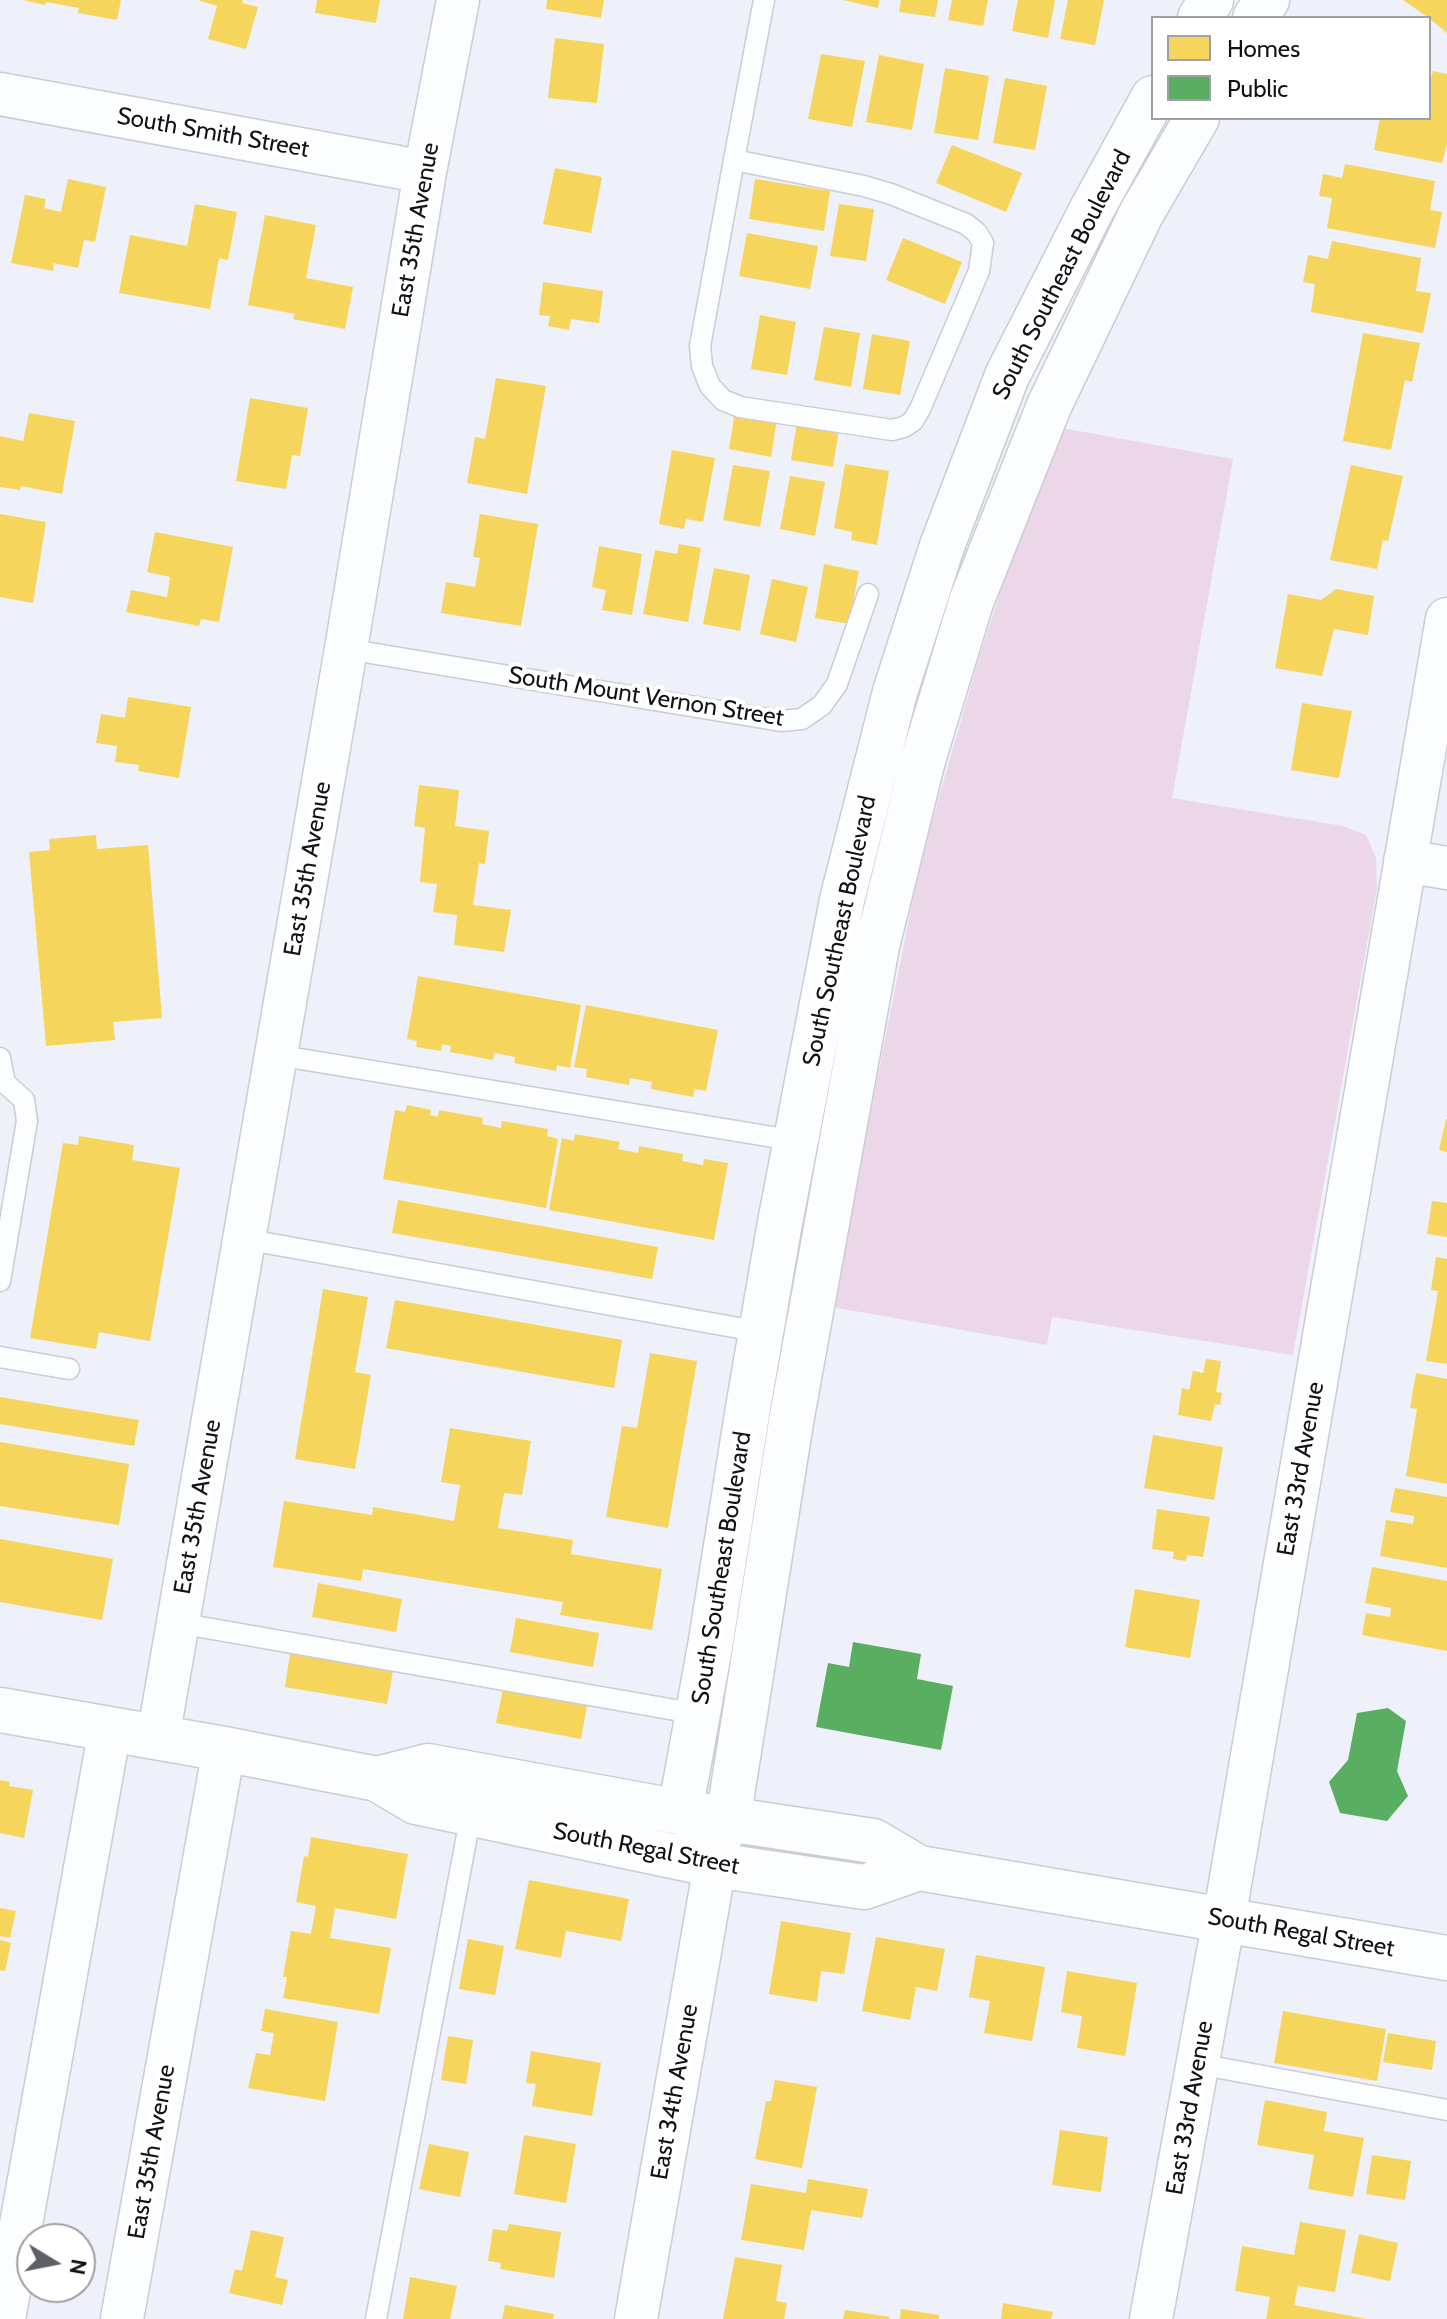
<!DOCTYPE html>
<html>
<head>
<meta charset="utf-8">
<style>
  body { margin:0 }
  #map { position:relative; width:1447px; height:2319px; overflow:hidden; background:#eef0fa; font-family:Cabin,sans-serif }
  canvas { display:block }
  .legend { position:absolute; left:1151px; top:16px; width:280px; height:104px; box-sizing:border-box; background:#fff; border:2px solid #9fa0a3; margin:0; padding:10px 14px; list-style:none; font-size:24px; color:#101218 }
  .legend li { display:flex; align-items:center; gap:16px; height:40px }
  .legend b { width:40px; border:2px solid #9fa0a3 }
  .north { position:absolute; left:16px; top:2223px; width:80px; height:80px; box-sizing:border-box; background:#fff; border:2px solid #9fa0a3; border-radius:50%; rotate:100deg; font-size:22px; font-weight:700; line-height:32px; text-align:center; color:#101218 }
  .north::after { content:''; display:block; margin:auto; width:28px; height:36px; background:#5e6067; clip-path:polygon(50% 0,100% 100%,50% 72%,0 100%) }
</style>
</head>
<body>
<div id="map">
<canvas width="1447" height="2319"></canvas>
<ul class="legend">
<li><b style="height:22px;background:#f6d55c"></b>Homes</li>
<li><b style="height:22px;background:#5aae61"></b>Public</li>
</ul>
<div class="north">N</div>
</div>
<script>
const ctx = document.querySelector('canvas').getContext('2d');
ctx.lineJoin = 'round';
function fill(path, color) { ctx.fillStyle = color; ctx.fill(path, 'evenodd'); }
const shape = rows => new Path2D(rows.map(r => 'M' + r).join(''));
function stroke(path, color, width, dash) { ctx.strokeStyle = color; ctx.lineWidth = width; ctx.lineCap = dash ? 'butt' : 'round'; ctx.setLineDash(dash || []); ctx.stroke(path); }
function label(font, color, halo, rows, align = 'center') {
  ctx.font = font + ' Cabin,sans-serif'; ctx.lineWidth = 8; ctx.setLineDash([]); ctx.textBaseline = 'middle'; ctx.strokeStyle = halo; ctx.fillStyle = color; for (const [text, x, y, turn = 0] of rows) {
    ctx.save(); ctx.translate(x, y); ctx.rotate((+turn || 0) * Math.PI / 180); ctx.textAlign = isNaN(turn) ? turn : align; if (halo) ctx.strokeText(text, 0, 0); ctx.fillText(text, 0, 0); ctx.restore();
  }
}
const green = shape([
  [1062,428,1233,459,1172,798,1343,826,1366,835,1376,858,1377,888,1293,1355,1052,1317,1047,1345,832,1307,920,863,981,651,1018,539]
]);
const homes = shape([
  [23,0,121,0,117,20,78,13,79,8,46,2,45,5],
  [198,0,243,0,242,3,258,7,246,49,208,39,217,6],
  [317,0,380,0,376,23,315,13],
  [547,0,604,0,601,18,546,9],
  [843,0,879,0,878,8],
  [901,0,938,0,935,17,899,12],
  [952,0,988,0,983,26,948,20],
  [1018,0,1055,0,1048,38,1012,31],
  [1068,0,1104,0,1095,45,1060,39],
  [1403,0,1447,0,1447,33,1429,18],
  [555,38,604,44,597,103,548,98],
  [821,54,865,61,852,127,808,119],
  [879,55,924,64,912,130,866,122],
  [945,68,989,76,978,140,934,133],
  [1433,71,1447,74,1447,144,1442,163,1374,150,1380,118,1429,118,1429,87],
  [1005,78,1047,86,1035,150,993,143],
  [952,145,1022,173,1006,212,936,183],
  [1345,164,1435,181,1430,210,1442,212,1435,248,1327,228,1332,198,1319,196,1323,174,1342,178],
  [555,168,602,177,591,233,543,224],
  [68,179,106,187,95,242,84,240,78,268,53,263,54,271,11,263,25,195,46,199,44,208,61,212],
  [755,179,830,191,824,231,749,219],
  [195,204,237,212,228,260,219,258,210,309,119,293,130,235,187,246],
  [839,204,874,209,866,261,830,256],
  [265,215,316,225,306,278,353,287,345,329,293,319,295,314,248,305],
  [747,233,818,246,810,289,739,276],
  [903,238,962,262,945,304,886,280],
  [1332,241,1421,258,1416,291,1431,293,1423,333,1311,312,1315,284,1303,282,1308,255,1328,259],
  [543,282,603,291,599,323,571,319,569,330,548,326,550,316,539,315],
  [760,315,796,322,787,375,751,369],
  [824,327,860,333,851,387,814,380],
  [1363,333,1420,343,1412,382,1405,380,1391,450,1343,441],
  [872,334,910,341,900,395,863,389],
  [496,378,546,386,527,494,467,483,475,437,485,439],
  [250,398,308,408,300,456,292,455,286,489,236,481],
  [735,412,777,419,771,457,729,449],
  [29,413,75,421,62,494,21,486,20,490,0,487,0,436,23,441],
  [797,422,839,430,833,467,791,460],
  [672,450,715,458,703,522,686,519,684,529,659,524],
  [845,464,889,471,877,545,851,540,852,532,834,528],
  [733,465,770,471,760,527,723,520],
  [1351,465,1403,476,1388,541,1383,540,1377,569,1330,560],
  [790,476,825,482,815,536,780,529],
  [0,514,46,522,33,603,0,597],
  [480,514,538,524,521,626,441,613,446,582,475,587,480,558,473,557],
  [155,532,233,547,219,622,201,619,199,626,126,612,131,590,167,597,170,577,147,572],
  [679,544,701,548,688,622,643,614,655,550,677,554],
  [599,546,642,554,632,615,602,610,606,590,592,587],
  [824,564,859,571,849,624,815,618],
  [714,568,750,575,740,631,703,624],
  [772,579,808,587,796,642,760,634],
  [1336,589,1374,596,1368,635,1334,629,1322,676,1275,668,1288,594,1321,600],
  [128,697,191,707,179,778,138,771,139,765,115,762,117,746,96,743,101,714,125,718],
  [1302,703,1352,711,1339,778,1291,770],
  [419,785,459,790,455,826,489,831,485,864,479,863,473,905,511,910,504,952,454,945,457,915,433,912,437,884,420,882,425,828,414,826],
  [96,835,97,849,148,845,162,1018,113,1022,115,1040,46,1046,29,852,50,850,49,839],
  [418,976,581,1005,570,1068,557,1065,556,1071,514,1063,515,1057,494,1053,493,1060,450,1052,451,1046,442,1044,441,1051,416,1047,417,1041,407,1039],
  [586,1005,718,1030,706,1091,695,1089,693,1097,651,1089,652,1082,630,1078,629,1085,586,1077,587,1069,574,1067],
  [407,1105,431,1110,430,1115,438,1117,439,1110,483,1118,482,1124,501,1128,502,1121,548,1129,547,1136,558,1139,546,1208,383,1179,395,1110,405,1112],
  [1446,1119,1447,1119,1447,1152,1439,1150],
  [575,1134,620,1142,618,1149,638,1153,639,1146,683,1154,682,1161,703,1165,704,1159,728,1163,714,1240,549,1210,562,1138,574,1141],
  [79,1136,134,1145,132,1160,180,1168,150,1341,99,1332,96,1349,30,1338,63,1143,78,1145],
  [398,1200,658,1247,652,1279,392,1233],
  [1432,1201,1447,1203,1447,1237,1427,1234],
  [1436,1257,1447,1259,1447,1364,1426,1361,1438,1291,1431,1290],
  [323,1289,368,1297,355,1372,371,1375,355,1469,295,1459],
  [395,1300,622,1340,614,1388,386,1348],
  [650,1353,697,1361,668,1528,606,1517,622,1426,637,1428],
  [1206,1359,1221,1361,1216,1392,1222,1393,1220,1405,1215,1404,1211,1421,1178,1415,1182,1388,1189,1390,1193,1371,1203,1373],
  [1416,1373,1447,1379,1447,1484,1406,1476,1417,1409,1410,1408],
  [0,1397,139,1420,134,1446,0,1424],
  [450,1428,531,1441,522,1495,504,1493,498,1528,573,1540,571,1554,662,1569,652,1630,560,1615,563,1602,363,1569,361,1581,273,1567,284,1501,372,1515,373,1507,454,1521,460,1485,441,1482],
  [1153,1435,1223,1447,1214,1500,1144,1488],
  [0,1442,129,1464,119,1525,0,1506],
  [1395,1488,1447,1497,1447,1568,1380,1556,1386,1520,1413,1524,1414,1516,1390,1512],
  [1157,1509,1210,1517,1203,1557,1187,1555,1186,1561,1173,1559,1174,1552,1152,1549],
  [0,1539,113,1559,102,1620,0,1602],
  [1372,1567,1447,1581,1447,1651,1362,1635,1366,1613,1390,1617,1391,1608,1365,1603],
  [318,1583,402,1599,396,1632,312,1617],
  [1135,1589,1200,1600,1190,1658,1125,1647],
  [516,1618,599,1633,593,1667,510,1652],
  [290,1654,393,1671,387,1704,285,1687],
  [503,1689,587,1706,581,1739,496,1723],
  [0,1780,10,1782,9,1786,33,1790,24,1838,0,1833],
  [311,1837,408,1854,396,1919,335,1908,330,1938,391,1948,379,2014,283,1998,287,1977,283,1977,291,1931,311,1934,316,1906,296,1902,304,1856,308,1857],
  [529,1880,629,1899,621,1941,566,1931,561,1958,515,1949],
  [0,1908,16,1911,10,1938,0,1936],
  [781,1921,851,1933,844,1974,821,1971,817,2002,769,1994],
  [876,1937,945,1949,937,1991,916,1987,910,2020,862,2011],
  [468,1939,504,1946,495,1995,459,1989],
  [0,1940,11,1943,5,1971,0,1970],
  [976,1955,1045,1967,1032,2041,984,2033,990,2001,969,1997],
  [1067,1971,1137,1983,1125,2056,1077,2048,1082,2016,1061,2012],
  [265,2009,338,2022,325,2101,248,2088,256,2053,270,2055,274,2033,261,2031],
  [1283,2011,1386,2029,1377,2081,1274,2063],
  [1388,2033,1436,2041,1432,2070,1383,2062],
  [448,2036,473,2040,466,2084,441,2080],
  [531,2051,601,2063,592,2116,532,2106,536,2084,526,2083],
  [775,2080,817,2087,802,2168,755,2159,766,2101,771,2101],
  [1265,2100,1327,2112,1324,2131,1364,2138,1353,2197,1308,2189,1314,2155,1257,2145],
  [1060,2130,1108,2137,1101,2192,1052,2185],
  [524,2135,576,2144,566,2203,514,2194],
  [429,2144,469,2152,460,2197,419,2189],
  [1372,2155,1411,2161,1405,2200,1366,2194],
  [808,2179,868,2189,862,2218,811,2210,804,2250,741,2240,751,2184,806,2193],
  [1300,2222,1346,2230,1335,2292,1298,2286,1294,2305,1367,2319,1266,2319,1270,2297,1235,2291,1242,2246,1294,2255],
  [509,2224,561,2232,554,2278,500,2269,501,2263,488,2261,493,2229,507,2231],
  [251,2230,284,2237,275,2277,288,2280,282,2305,229,2293,235,2269,242,2271],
  [1359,2234,1398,2243,1390,2281,1351,2273],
  [735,2257,782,2265,776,2301,787,2303,784,2319,723,2319],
  [410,2277,457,2286,450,2319,403,2319],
  [1003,2303,1053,2312,1051,2319,1001,2319],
  [505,2305,554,2314,553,2319,502,2319],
  [901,2309,939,2315,939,2319,900,2319],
  [845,2310,890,2317,890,2319,843,2319]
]);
const public = shape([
  [853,1642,921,1654,917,1679,953,1686,941,1750,816,1727,828,1663,849,1667],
  [1388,1708,1406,1721,1397,1771,1408,1796,1387,1821,1340,1813,1329,1782,1348,1760,1357,1713]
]);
const service = shape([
  [734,160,864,186,891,194,966,224,977,233,983,243,979,271,920,409,913,421,904,427,892,430,740,407,723,400,710,386,702,366,700,346,734,160,764,0],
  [346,649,781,721,802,719,822,705,837,684,868,594],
  [276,1055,797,1141],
  [0,1058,5,1083],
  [0,1082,5,1083,24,1100,27,1121,0,1281],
  [244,1239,761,1332],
  [0,1357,69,1369],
  [178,1623,698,1714],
  [1198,2064,1447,2110],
  [376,2319,471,1814]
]);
const minor = shape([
  [0,94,425,172],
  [1405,861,1447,868],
  [158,1738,346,649,425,172,458,0],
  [4,2319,110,1729],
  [122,2319,224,1749],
  [636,2319,715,1865],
  [1151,2319,1224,1919,1447,619]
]);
const secondary = shape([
  [1200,18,1211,0],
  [1255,18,1267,0],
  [0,1710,224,1749,377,1779,416,1802,715,1865,864,1887,919,1868],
  [377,1779,428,1766,680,1812,873,1841,919,1868,1447,1958],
  [680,1812,711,1641,748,1408,779,1228,842,900,895,692,942,546,1007,376,1092,209,1153,98],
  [672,1856,687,1856,710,1846,721,1835,728,1820,791,1422,877,946,923,760,971,602,1049,406,1141,214,1197,118]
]);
const streetNames = [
  ["South Smith Street",213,133,10],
  ["East 35th Avenue",416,230,-80],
  ["South Southeast Boulevard",1062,275,-63],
  ["South Mount Vernon Street",646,697,9],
  ["East 35th Avenue",308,869,-80],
  ["South Southeast Boulevard",840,931,-78],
  ["East 33rd Avenue",1301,1469,-80],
  ["East 35th Avenue",198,1507,-80],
  ["South Southeast Boulevard",722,1568,-81],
  ["South Regal Street",646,1849,11],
  ["South Regal Street",1301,1933,10],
  ["East 34th Avenue",675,2092,-80],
  ["East 33rd Avenue",1190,2108,-80],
  ["East 35th Avenue",152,2152,-80]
];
fill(green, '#ecd7e8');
fill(homes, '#f6d55c');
fill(public, '#5aae61');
stroke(service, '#cbccd4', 23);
stroke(minor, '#cbccd4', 45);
stroke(secondary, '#cbccd4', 47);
stroke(service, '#fcfdfe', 20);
stroke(minor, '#fcfdfe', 42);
stroke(secondary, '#fcfdfe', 44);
label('24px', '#101218', '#fff', streetNames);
</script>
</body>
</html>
